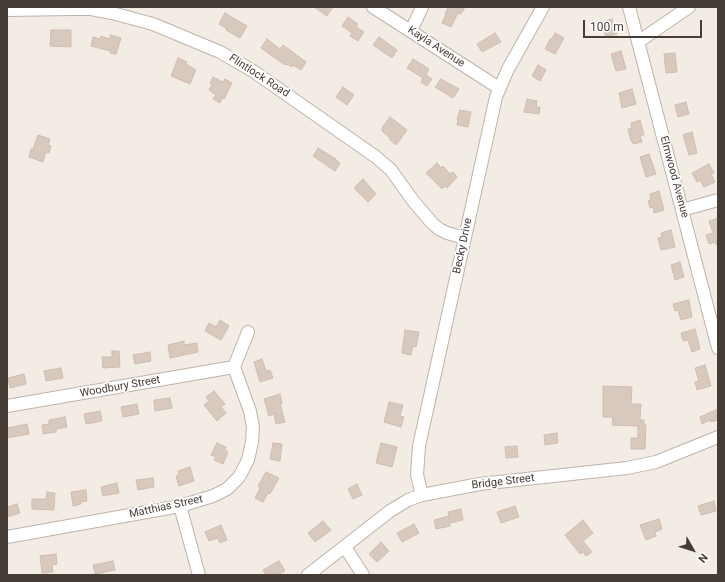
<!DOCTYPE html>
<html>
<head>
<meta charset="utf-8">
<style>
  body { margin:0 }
  #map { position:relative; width:725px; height:582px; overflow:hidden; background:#f3ece5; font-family:Roboto,sans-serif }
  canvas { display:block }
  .frame { position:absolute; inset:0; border:8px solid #453c35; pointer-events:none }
  .north { position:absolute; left:673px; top:530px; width:40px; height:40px; -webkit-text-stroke:3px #fff; paint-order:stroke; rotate:129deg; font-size:11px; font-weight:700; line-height:16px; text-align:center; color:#453c35 }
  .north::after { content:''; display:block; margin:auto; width:14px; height:18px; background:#453c35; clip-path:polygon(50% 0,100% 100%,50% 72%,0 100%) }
  .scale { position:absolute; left:583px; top:20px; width:119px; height:18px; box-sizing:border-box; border:2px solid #453c35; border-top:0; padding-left:5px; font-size:12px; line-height:14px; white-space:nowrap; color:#453c35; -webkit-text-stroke:3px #fff; paint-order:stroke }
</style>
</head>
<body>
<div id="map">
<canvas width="725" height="582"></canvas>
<div class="frame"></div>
<div class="north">N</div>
<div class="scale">100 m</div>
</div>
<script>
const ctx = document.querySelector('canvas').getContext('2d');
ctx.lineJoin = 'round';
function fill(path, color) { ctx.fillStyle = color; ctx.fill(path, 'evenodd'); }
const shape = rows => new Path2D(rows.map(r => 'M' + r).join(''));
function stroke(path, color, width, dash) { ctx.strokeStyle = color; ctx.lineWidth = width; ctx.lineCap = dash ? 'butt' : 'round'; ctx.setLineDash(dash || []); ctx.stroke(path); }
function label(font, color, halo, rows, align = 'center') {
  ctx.font = font + ' Roboto,sans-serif'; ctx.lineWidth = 3.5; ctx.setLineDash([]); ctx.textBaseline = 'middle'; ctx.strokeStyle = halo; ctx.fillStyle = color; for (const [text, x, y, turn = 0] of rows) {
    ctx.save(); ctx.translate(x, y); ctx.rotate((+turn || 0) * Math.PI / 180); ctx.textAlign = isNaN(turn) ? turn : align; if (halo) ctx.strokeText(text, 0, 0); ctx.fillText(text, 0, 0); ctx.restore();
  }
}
const building = shape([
  [314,7,333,7,327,16,314,7],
  [447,7,465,7,461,14,458,13,451,27,442,23,446,14,445,14,448,8,447,7],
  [225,13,247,26,240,38,226,30,226,28,219,24,225,13],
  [348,17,358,24,356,27,364,32,358,41,350,36,352,33,342,26,348,17],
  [612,19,617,34,606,37,602,22,612,19],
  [51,30,71,30,71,47,50,46,51,30],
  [495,33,501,42,482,52,477,44,495,33],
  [555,33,564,38,555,54,545,49,551,38,552,39,555,33],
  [111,35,121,38,116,54,110,53,111,51,91,46,93,37,100,39,101,36,109,39,111,35],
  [379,37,397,50,392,58,373,45,379,37],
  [267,39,280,49,283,45,306,62,301,70,293,65,292,67,287,64,286,65,282,63,261,48,267,39],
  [621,51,626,69,616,71,611,54,621,51],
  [675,53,677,72,666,73,664,54,675,53],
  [178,58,187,62,186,64,196,70,190,84,171,76,178,58],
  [413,59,429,69,426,75,432,79,427,86,421,82,423,78,407,68,413,59],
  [538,65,546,70,540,81,532,76,538,65],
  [213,77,223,82,225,79,232,83,224,99,222,98,220,103,213,99,216,95,209,90,212,84,210,83,213,77],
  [441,79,459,89,453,98,435,87,441,79],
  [343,87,354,95,347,105,336,97,343,87],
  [632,89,636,104,622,108,619,93,632,89],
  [527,99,537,101,536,107,540,107,539,114,524,112,527,99],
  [686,102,689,114,678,117,675,105,686,102],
  [460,110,471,112,468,127,457,125,458,120,457,120,460,110],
  [390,117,407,130,396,145,389,139,390,138,382,131,382,128,390,117],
  [640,120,644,135,640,136,642,142,633,144,632,141,631,141,628,129,632,128,631,123,640,120],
  [692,132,697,153,689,155,683,135,692,132],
  [38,135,50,139,48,145,51,146,49,153,46,152,43,162,29,157,31,149,33,149,38,135],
  [318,148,336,159,336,160,340,163,335,171,313,156,318,148],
  [649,154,656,174,646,177,640,157,649,154],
  [437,163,441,168,443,166,450,174,453,172,457,177,447,188,445,186,442,189,426,173,437,163],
  [709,164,714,173,711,174,715,182,704,187,700,180,697,182,692,173,709,164],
  [363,179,376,194,368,202,354,188,363,179],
  [659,191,664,210,654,213,653,207,650,208,648,201,651,200,650,198,651,198,650,194,659,191],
  [718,218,718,244,716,245,716,242,709,244,706,235,713,233,709,221,718,218],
  [671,230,675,247,661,250,658,238,662,237,661,233,671,230],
  [680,262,684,277,675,280,671,265,680,262],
  [689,300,692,317,681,320,678,310,675,311,673,304,689,300],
  [220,320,229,326,221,340,205,331,209,323,216,327,220,320],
  [695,329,700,349,692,352,688,340,683,341,681,333,695,329],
  [405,330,419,332,416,347,413,346,411,355,402,353,405,330],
  [184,341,184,345,197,343,198,352,170,358,168,345,184,341],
  [112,351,119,351,120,367,103,368,102,357,112,357,112,351],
  [150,352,151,361,135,364,133,355,150,352],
  [262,359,266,371,270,370,273,378,260,382,254,362,262,359],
  [705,365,711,386,697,390,695,382,699,381,695,368,705,365],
  [61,368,63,378,46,381,44,371,61,368],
  [24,374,26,384,10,388,8,378,24,374],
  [603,386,632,387,631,404,641,404,640,420,644,420,644,425,646,425,645,449,631,449,631,438,638,438,638,426,612,425,613,417,603,417,603,386],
  [214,391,225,404,221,407,226,413,217,421,204,405,209,401,206,397,214,391],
  [280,394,282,404,280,404,285,422,276,424,274,414,269,416,264,399,280,394],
  [170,398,172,408,155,411,154,400,170,398],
  [389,402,403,405,400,416,404,417,401,427,384,422,389,402],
  [137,404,139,414,123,417,121,407,137,404],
  [718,409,718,420,711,422,710,420,702,424,700,417,718,409],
  [100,411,102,421,86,424,84,414,100,411],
  [65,417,67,427,56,429,56,432,43,434,42,425,49,424,49,420,65,417],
  [27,424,29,434,7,438,7,428,27,424],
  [557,433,558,443,545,445,544,435,557,433],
  [217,443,226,447,225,450,228,452,223,464,214,460,216,457,211,455,217,443],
  [273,443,282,444,280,461,270,459,273,443],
  [381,443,397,447,392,467,376,463,381,443],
  [517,446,518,457,506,458,505,447,517,446],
  [190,467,194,481,179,486,176,476,179,475,178,471,190,467],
  [266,472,279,478,270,494,268,493,263,502,255,498,260,488,258,486,266,472],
  [153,478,154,487,138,490,136,480,153,478],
  [117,483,119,493,103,496,101,487,117,483],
  [357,484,362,495,353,499,348,489,357,484],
  [86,490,87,501,80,502,81,504,73,506,71,492,86,490],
  [47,492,55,493,54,510,32,509,32,499,46,499,47,492],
  [714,501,716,511,701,515,698,506,714,501],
  [17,504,20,513,7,517,7,507,17,504],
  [515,506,519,517,501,523,497,512,515,506],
  [461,509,463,520,450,523,450,526,436,529,434,520,449,516,448,512,461,509],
  [659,519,662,529,655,532,656,536,646,540,640,525,659,519],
  [583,520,593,533,583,541,592,552,586,556,583,552,580,554,565,535,583,520],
  [323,521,331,530,315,542,308,533,323,521],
  [414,524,419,533,402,542,397,533,414,524],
  [221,525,227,540,220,543,217,538,209,541,205,532,221,525],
  [381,542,389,551,377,562,369,554,381,542],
  [56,554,57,564,52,565,53,572,42,573,40,556,56,554],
  [113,561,115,570,95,574,93,565,113,561],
  [279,561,285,571,277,575,266,575,263,570,279,561]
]);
const minor = shape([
  [373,7,499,88],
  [629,7,718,348],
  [7,10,74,9,91,9,112,13,153,24,220,52,253,71,376,157,391,170,414,202,432,223,439,229,447,233,465,238],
  [411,31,422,7],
  [638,42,689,7],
  [682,210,718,200],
  [7,406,234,367],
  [422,495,417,475,419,446,496,97,508,69,543,7],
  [180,506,199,575],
  [7,537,180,506,213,496,227,489,239,477,248,460,252,442,253,427,250,411,234,367,248,332],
  [345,547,363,575],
  [308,575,390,511,408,500,422,495,480,484,627,468,656,462,718,437]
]);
const streetNames = [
  ["Kayla Avenue",436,47,33],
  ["Flintlock Road",259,76,33],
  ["Elmwood Avenue",674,177,75],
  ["Becky Drive",463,246,-78],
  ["Woodbury Street",120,387,-10],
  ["Bridge Street",503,482,-7],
  ["Matthias Street",166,507,-12]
];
fill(building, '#d7c9be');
stroke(building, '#cfbdae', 1);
stroke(minor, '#beb3a8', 14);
stroke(minor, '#fff', 12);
label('11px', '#453c35', '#fff', streetNames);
</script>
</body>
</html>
